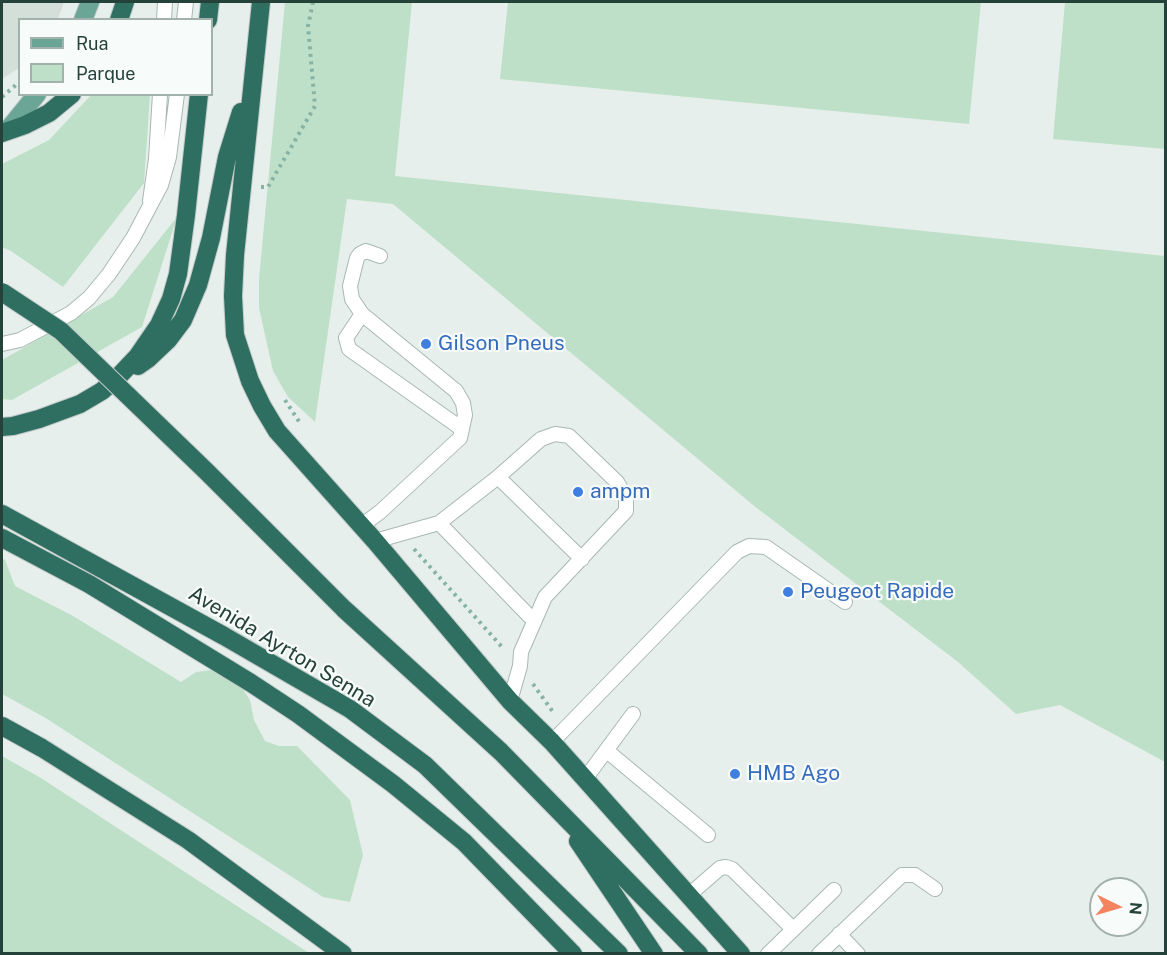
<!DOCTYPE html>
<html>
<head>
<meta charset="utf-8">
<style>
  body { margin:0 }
  #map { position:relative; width:1167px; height:955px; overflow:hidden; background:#e6efeb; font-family:"Public Sans",sans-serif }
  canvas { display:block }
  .frame { position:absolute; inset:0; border:3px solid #24423a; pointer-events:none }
  .legend { position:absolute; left:18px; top:18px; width:195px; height:78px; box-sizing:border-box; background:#f7fbf9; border:2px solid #a3b1ad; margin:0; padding:8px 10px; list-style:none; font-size:18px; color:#24423a }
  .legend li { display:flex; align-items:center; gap:12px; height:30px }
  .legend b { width:30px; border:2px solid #a3b1ad }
  .north { position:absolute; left:1089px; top:877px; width:60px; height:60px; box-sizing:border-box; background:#f7fbf9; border:2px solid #a3b1ad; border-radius:50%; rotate:95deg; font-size:16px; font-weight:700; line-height:24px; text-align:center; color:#24423a }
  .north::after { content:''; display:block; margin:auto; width:21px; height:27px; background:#f4845f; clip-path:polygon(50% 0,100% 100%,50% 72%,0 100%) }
</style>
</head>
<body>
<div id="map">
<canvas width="1167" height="955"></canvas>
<div class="frame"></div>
<ul class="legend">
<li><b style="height:8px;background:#6aa596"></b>Rua</li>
<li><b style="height:16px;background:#bfe0c8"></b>Parque</li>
</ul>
<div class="north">N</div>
</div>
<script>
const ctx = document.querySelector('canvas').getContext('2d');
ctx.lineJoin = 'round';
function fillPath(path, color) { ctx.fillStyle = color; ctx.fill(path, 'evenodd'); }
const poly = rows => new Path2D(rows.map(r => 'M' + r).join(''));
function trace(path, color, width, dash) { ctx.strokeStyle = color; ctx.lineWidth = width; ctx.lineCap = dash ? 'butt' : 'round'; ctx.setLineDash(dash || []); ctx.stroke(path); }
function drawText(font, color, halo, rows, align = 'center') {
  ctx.font = font + ' "Public Sans",sans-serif'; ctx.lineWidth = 4.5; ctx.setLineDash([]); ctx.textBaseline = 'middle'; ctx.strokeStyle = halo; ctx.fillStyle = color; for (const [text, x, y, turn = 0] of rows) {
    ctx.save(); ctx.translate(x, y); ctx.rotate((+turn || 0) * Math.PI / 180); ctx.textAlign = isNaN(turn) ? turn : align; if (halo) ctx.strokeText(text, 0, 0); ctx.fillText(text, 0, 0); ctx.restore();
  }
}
fillPath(poly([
  [2,2,64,2,58,19,20,20,19,68,2,79]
]), '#d4dfda');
fillPath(poly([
  [285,2,412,2,395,176,1165,256,1165,762,1060,705,1016,714,958,662,753,505,393,204,347,199,315,422,288,397,273,371,259,308,259,279],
  [508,2,981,2,969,124,500,79],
  [1065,2,1165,2,1165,149,1053,139],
  [92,94,150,95,144,183,63,287,11,251,2,247,2,164,49,140],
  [177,217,142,327,12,400,2,399,2,360,113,297],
  [2,558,5,560,15,586,73,616,181,682,196,672,211,670,242,688,250,700,254,720,265,741,279,746,297,746,350,800,363,855,350,902,323,897,44,717,2,694],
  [2,756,41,778,309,953,2,953]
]), '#bfe0c8');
const lane = poly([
  [164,20,165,2],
  [184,20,186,2],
  [150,201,156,159,160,94],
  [362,314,346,338,349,349,462,429],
  [2,344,20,340,71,313,89,298,109,274,133,238,161,185,169,157,177,94],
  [498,477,582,559],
  [439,523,534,621],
  [361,526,380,512,460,438,465,415,463,403,456,391,362,314,352,299,350,286,357,258,360,254,366,251,380,256],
  [375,541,439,523,498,477,541,439,555,434,569,436,617,482,626,498,626,511,545,597,521,652,520,666,510,701],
  [552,742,737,552,749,546,766,547,845,602],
  [607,751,708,835],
  [585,779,633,714],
  [689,895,720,868,726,867,732,869,793,929],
  [839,934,858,954],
  [768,954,834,890],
  [819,954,902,875,915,875,935,889]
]);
const primary = poly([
  [83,20,90,2],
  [7,131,37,94]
]);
const highway = poly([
  [261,2,235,255,233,296,235,335,250,381,262,406,277,431,375,541,510,701,552,742,741,954],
  [119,20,125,2],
  [208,20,210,2],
  [2,133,25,125,49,113,72,94],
  [138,366,148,359,168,340,183,320,198,285,211,238,227,157,241,112],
  [2,427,13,426,39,419,80,404,102,391,118,377,137,357,159,325,171,299,178,274,186,215,199,94],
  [2,514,224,636,350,709,425,765,619,954],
  [2,538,89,584,251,683,298,714,393,784,464,842,573,954],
  [344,609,501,752,699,954],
  [2,726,42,748,188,840,343,954],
  [578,841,654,954]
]);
trace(lane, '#a8b8b2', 16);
trace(primary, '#c2cac8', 20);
trace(highway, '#c2cac8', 20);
trace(poly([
  [2,97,17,84],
  [261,187,268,187,315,106,308,26,313,2],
  [285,400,300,423],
  [414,549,503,648],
  [533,684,553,712]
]), '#86b3a5', 4, [3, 4.5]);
trace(lane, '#fff', 14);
trace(primary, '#6aa596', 18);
trace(highway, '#2f6f62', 18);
const highwayBridge = poly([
  [2,292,61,331,207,472,344,609]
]);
trace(highwayBridge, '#c2cac8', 20, []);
trace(highwayBridge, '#2f6f62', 18);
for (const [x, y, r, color] of [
  [426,344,6,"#3f7fe0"],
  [578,492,6,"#3f7fe0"],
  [788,592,6,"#3f7fe0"],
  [735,774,6,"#3f7fe0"]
]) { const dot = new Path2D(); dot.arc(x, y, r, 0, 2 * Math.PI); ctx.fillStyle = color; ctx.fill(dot); trace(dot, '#f7fbf9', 2); }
drawText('21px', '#366cbe', '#f7fbf9', [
  ["Gilson Pneus",438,344],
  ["ampm",590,492],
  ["Peugeot Rapide",800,592],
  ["HMB Ago",747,774]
], 'left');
drawText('21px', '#24423a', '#f7fbf9', [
  ["Avenida Ayrton Senna",282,647,31]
]);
</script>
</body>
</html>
